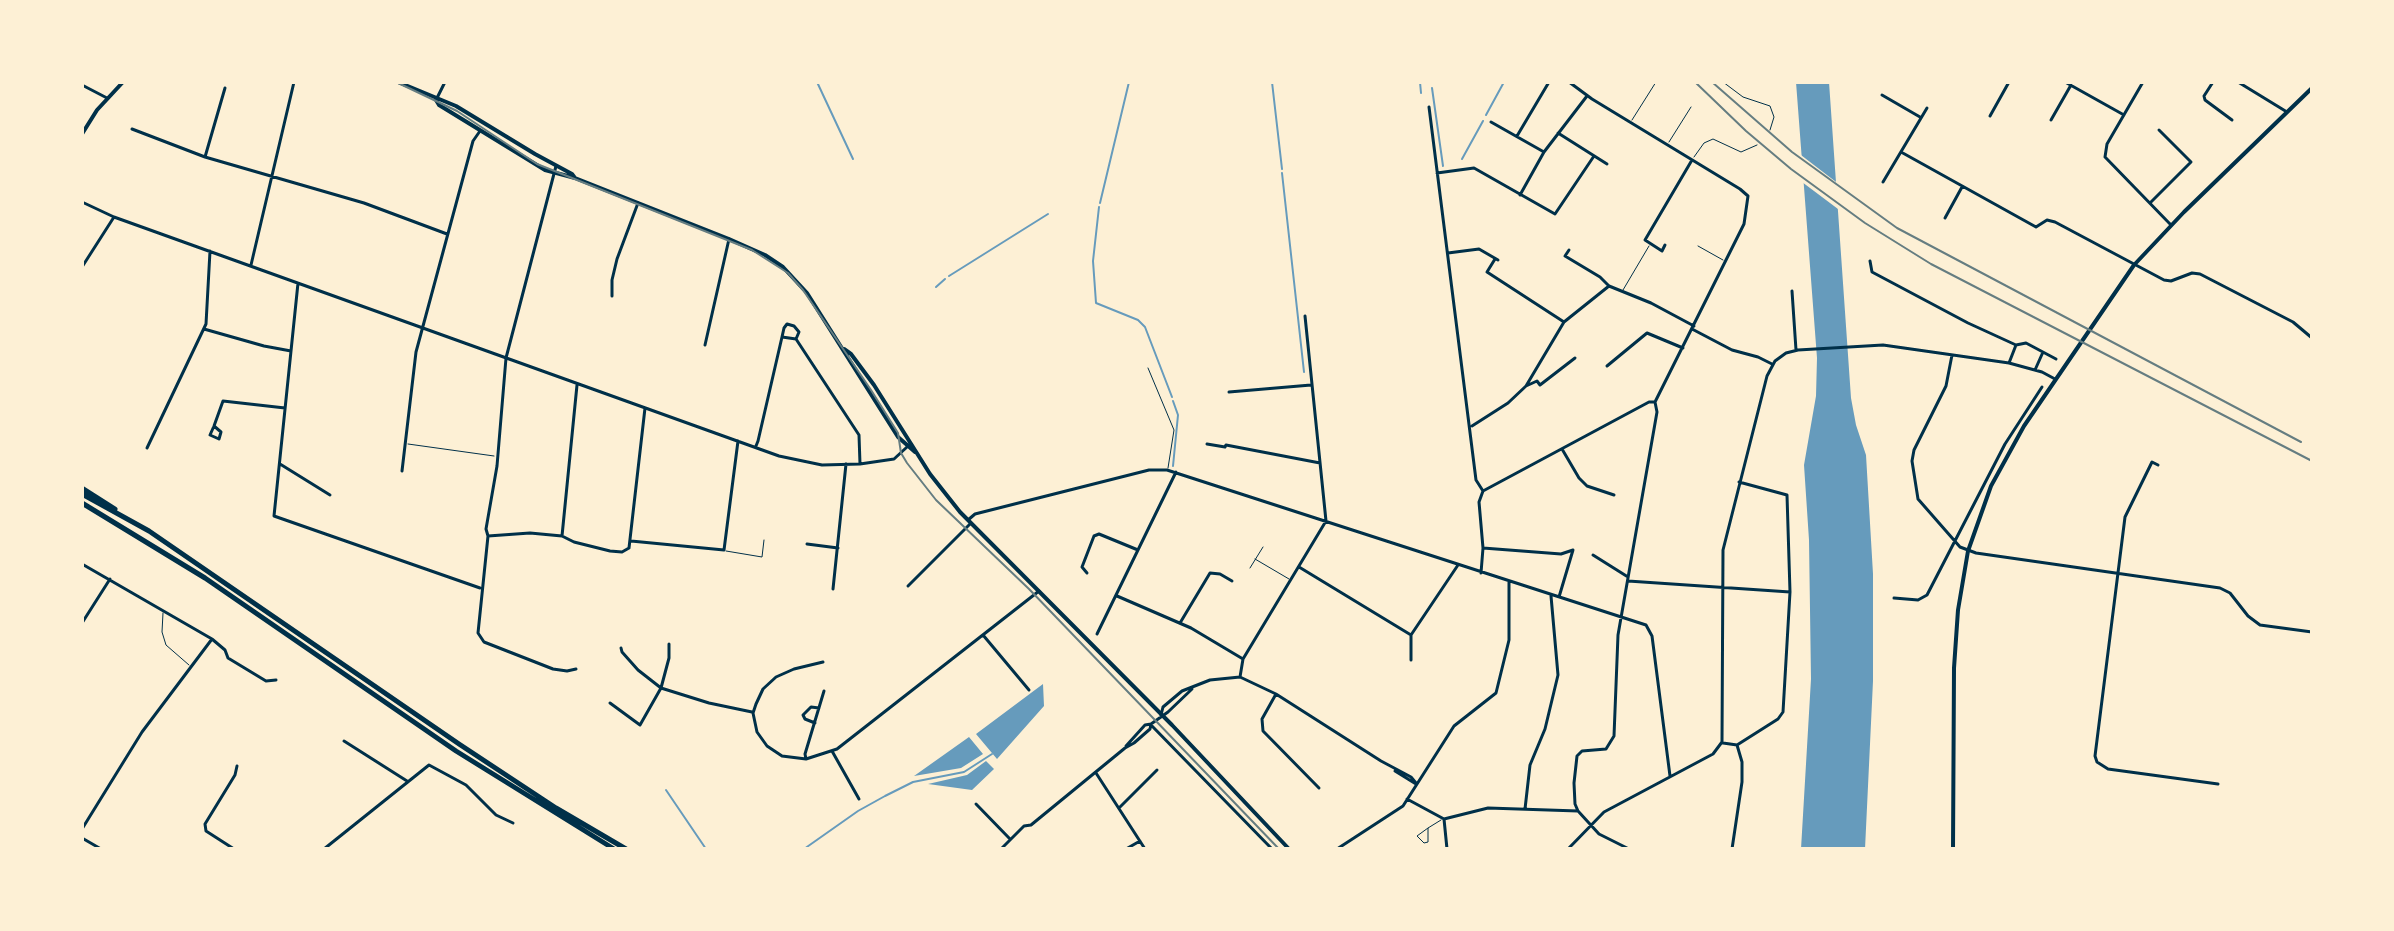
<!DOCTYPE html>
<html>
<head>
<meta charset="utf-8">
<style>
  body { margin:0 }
  #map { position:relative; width:2394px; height:931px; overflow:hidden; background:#fdf0d5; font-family:"Golos Text",sans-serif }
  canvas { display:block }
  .frame { position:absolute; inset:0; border:84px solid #fdf0d5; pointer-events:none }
</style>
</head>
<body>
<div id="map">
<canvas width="2394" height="931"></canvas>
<div class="frame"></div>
</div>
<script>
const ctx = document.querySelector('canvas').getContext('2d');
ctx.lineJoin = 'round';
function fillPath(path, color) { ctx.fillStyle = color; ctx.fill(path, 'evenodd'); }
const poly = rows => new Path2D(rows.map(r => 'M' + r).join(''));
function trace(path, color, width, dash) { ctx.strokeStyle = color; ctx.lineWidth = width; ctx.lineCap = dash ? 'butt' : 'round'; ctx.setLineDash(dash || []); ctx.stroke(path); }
fillPath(poly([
  [1796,82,1829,82,1851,398,1856,425,1866,455,1873,574,1873,681,1865,849,1801,849,1811,679,1809,540,1804,465,1816,396,1817,358],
  [1043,684,1044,706,997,759,976,734],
  [969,737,983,754,961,768,914,776],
  [986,761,994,769,972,790,928,784,967,775]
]), '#669bbc');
fillPath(poly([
  [1797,152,1840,185,1842,212,1798,179,1798,166,1800,167]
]), '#fdf0d5');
trace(poly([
  [817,82,853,159],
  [1272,82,1282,169],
  [1420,82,1421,93],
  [1432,88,1443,166],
  [1486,115,1504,82],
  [1462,159,1483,121],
  [1282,173,1304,372],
  [1100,203,1129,82],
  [1099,207,1093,261,1096,303,1138,320,1145,327,1172,397],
  [949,276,1048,214],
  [936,287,945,279],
  [1173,466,1178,415,1173,401],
  [666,790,706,849],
  [804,849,858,811,885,796,913,782,964,772,992,754]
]), '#669bbc', 2);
trace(poly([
  [1723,82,1743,97,1770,106,1774,117,1770,130],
  [1632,120,1656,82],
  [1669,142,1691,107],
  [1694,157,1704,143,1713,139,1741,152,1757,145],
  [1698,246,1723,260],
  [1623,290,1649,246],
  [1148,368,1174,430,1168,468],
  [408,444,494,456],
  [726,551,762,557,764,540],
  [1255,559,1289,579],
  [1250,568,1263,547],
  [163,613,162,632,166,645,189,665],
  [1428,828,1417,836,1424,843,1428,842,1428,828,1441,820]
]), '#003049', 1);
trace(poly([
  [1569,82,1592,99,1740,189,1748,196,1744,224,1655,402,1657,412,1618,635,1614,736,1606,749,1582,751,1577,756,1574,783,1575,804,1578,811],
  [2065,82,2124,115],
  [2143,82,2107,144,2105,157,2171,225],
  [2213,82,2204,96,2205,100,2232,120],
  [2238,82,2287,112],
  [82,85,107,98],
  [1882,95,1920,117],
  [436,100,445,82],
  [1429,107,1476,480,1483,491,1479,502,1483,548,1481,573],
  [1990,116,2009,82],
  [2051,120,2071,85],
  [1491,122,1544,152],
  [132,129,205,157,364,203,447,234],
  [1558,133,1607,164],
  [1517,136,1549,82],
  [1901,152,2036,227,2047,220,2055,222,2164,280,2171,281,2192,273,2200,274,2293,322,2312,338],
  [205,157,225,88],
  [556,166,506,358,497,466,486,529,488,536,478,633,484,642,553,669,567,671,576,669],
  [1437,173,1474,168,1555,214,1594,156],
  [1883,182,1927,108],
  [1520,195,1544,152,1587,96],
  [82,202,114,217,779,456,822,465,860,464,894,459,907,447],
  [2150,203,2191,162,2159,130],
  [1945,218,1962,187],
  [1665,245,1662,251,1645,240,1692,160],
  [1569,250,1565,256,1600,277,1609,286,1651,303,1694,326],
  [1448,253,1479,249,1498,260],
  [1495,259,1487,272,1564,322],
  [1870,261,1872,272,1968,323,2016,345,2026,343,2056,359],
  [251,265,294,82],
  [82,267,114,217],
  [298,283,274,516,480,588],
  [1792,291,1796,350],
  [612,296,612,280,617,259,638,203],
  [204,329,264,346,291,351],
  [1692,329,1732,350,1758,357,1772,364],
  [796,339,859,435,860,464],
  [705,345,729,239],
  [1952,355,1946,386,1914,450,1912,461,1918,499,1960,547,1976,553,2220,588,2230,593,2248,616,2260,625,2312,632],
  [2009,363,2016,345],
  [1607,366,1647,333,1683,348],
  [2035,370,2043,352],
  [577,385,562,536,574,542,610,551,622,552,629,548,645,408],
  [1526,386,1537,381,1540,385,1575,358],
  [1229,392,1311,385],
  [214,426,221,432,219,439,210,435,214,426,223,401,285,408],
  [1472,426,1508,403,1526,386,1564,322,1609,286],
  [1207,444,1225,447,1226,445,1320,463],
  [756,446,758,441,782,337,784,328,787,324,794,326,799,332,796,339,782,337],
  [147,448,206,324,210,251],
  [1562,449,1579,478,1587,486,1614,495],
  [280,464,330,495],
  [2158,465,2152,462,2125,517,2095,756,2097,762,2108,769,2218,784],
  [402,471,416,352,473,141,480,131],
  [1483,491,1649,402,1655,402],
  [968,520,975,514,1149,470,1167,470,1646,625,1652,636,1670,776],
  [488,536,530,533,562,536],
  [631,541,724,550,738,441],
  [807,544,838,548],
  [1483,548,1561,554,1573,550],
  [1593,555,1628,577],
  [82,564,212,639,225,650,228,658,266,681,276,680],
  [1299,567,1411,635],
  [1087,573,1082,567,1094,536,1099,534,1138,550],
  [1628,581,1790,592],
  [908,586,971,523],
  [833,589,846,464],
  [1117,596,1191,628,1243,659,1240,677],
  [1559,597,1573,550],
  [1894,598,1918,600,1927,595,2005,444,2042,387],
  [82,623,110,579],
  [1180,623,1210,573,1220,574,1232,581],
  [1097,634,1176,472],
  [983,635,1029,690],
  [621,648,622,652,638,670,661,688,709,703,752,712],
  [1243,659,1326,521,1305,316],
  [1411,660,1411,635,1458,565],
  [823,662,794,669,776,677,763,689,756,704,753,713,757,732,767,746,782,756,806,759,837,749,1039,591],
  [1276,694,1262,719,1263,731,1319,788],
  [610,703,640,725,661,688,669,658,669,644],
  [1161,715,1163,707,1182,691,1210,680,1240,677,1276,694,1381,761,1411,777,1416,783],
  [815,723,805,719,803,715,811,707,819,708],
  [1152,726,1272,849],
  [344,741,407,781],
  [1723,743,1737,745,1742,762,1742,782,1732,849],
  [1737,745,1778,719,1783,712,1790,592,1787,495,1739,482],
  [1126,746,1145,725,1151,724,1168,712,1192,689],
  [832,751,859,799],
  [806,759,805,754,824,691],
  [1395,771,1416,784],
  [1096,773,1145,849],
  [1407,799,1444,819],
  [976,804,1010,839],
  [1119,808,1157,770],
  [1525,809,1530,765,1545,729,1558,675,1551,596],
  [1444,819,1488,808,1578,811,1599,834,1629,849],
  [1444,819,1447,849],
  [82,829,142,732,212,639],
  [82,838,101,849],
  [234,849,206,831,205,824,235,775,237,766],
  [324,849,429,765,466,785,496,815,513,823],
  [1001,849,1024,826,1031,825,1125,748,1134,743,1150,729,1151,724],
  [1126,849,1140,841],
  [1337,849,1403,806,1454,726,1496,693,1509,640,1509,582],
  [1568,849,1604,812,1713,754,1722,742,1723,550,1767,376,1775,361,1786,353,1798,350,1883,345,2009,363,2042,372,2055,379]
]), '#003049', 3);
trace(poly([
  [398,82,456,106,535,154,572,174,575,178],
  [436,100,439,105,545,170,575,178,729,239,765,255,783,267,807,293,898,437,915,452],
  [82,134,97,110,123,82],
  [844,349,851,354,874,385,930,474,960,512,1172,725,1289,849],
  [1953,849,1954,668,1958,610,1968,551,1991,486,2024,426,2134,265,2184,212,2312,88]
]), '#003049', 4);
trace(poly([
  [82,488,115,509],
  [82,494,149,531,459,744,556,808,626,849],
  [82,503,205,578,456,751,614,849]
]), '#003049', 5);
trace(poly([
  [396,82,457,111,537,164,752,250,788,273,803,290,871,390,898,433,901,453,907,463,936,500,1029,589,1279,849]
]), '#657d81', 2);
trace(poly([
  [1695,82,1746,131,1791,169,1865,223,1931,264,2312,461],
  [1712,82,1792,152,1897,228,2301,442]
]), '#657d81', 2);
</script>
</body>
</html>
